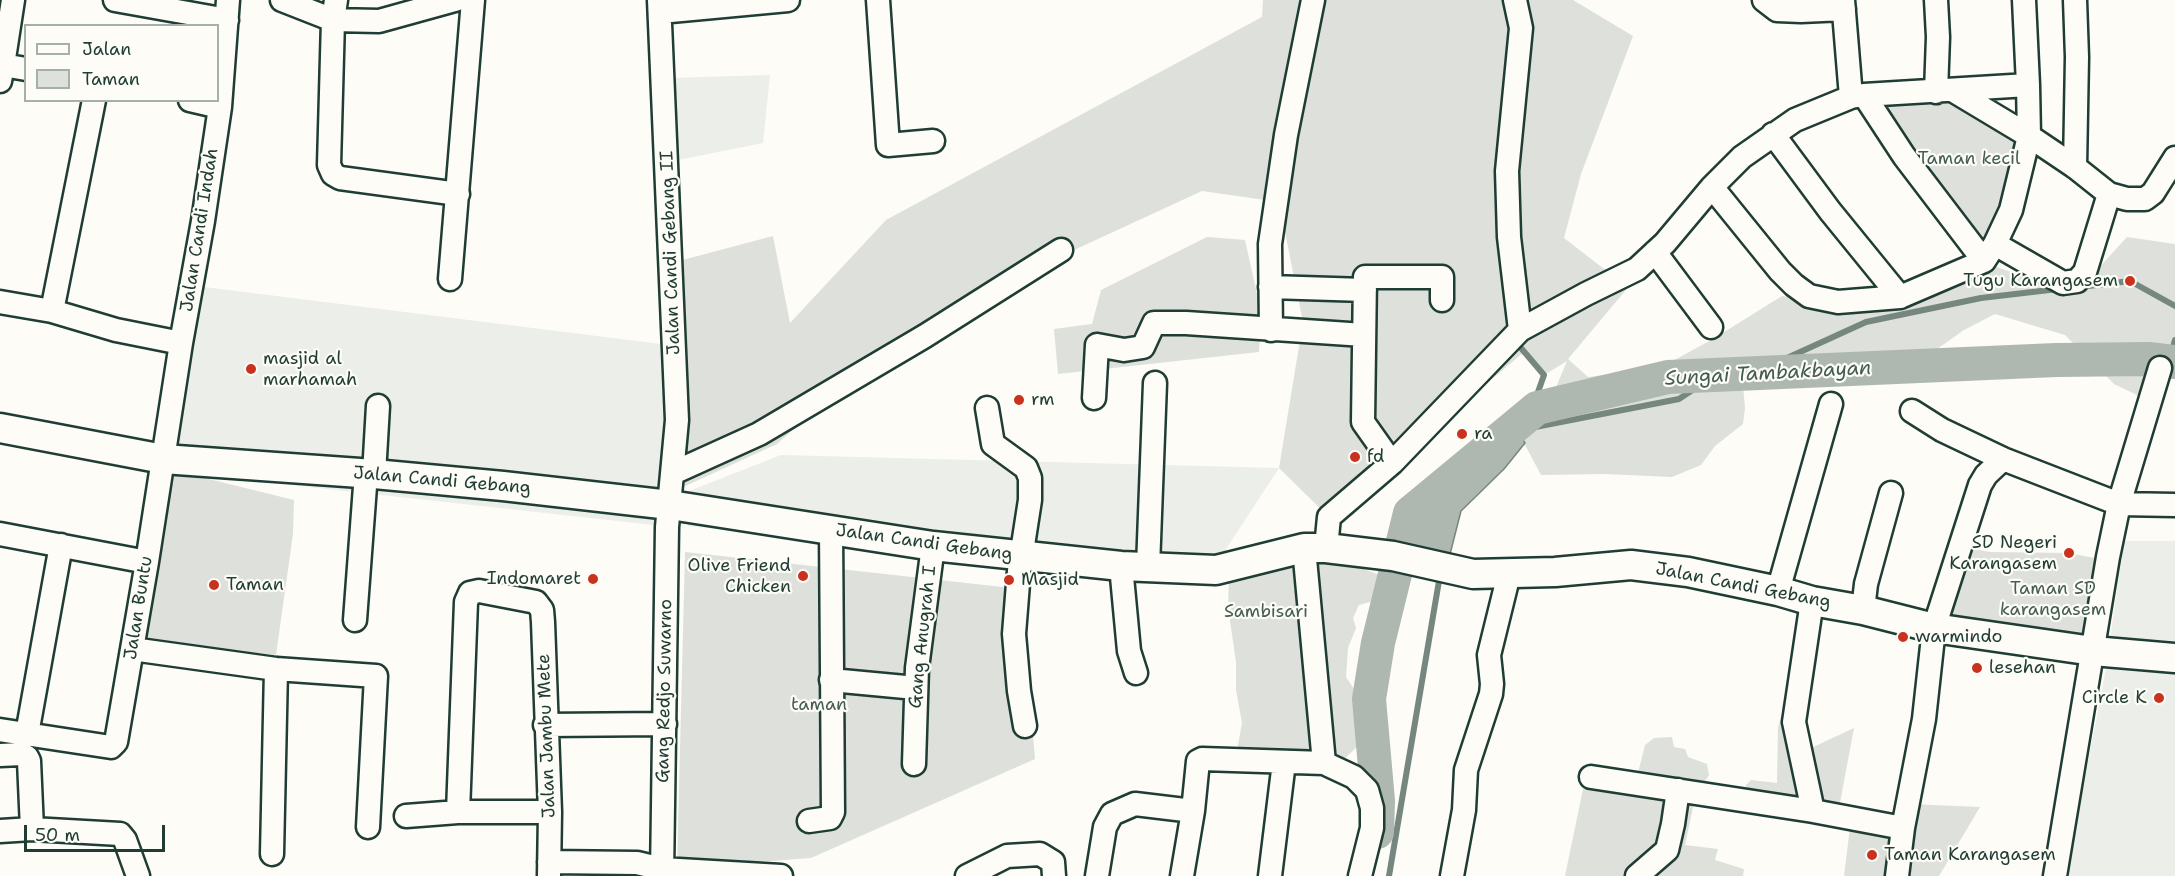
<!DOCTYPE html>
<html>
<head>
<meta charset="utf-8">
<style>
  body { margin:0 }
  #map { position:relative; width:2175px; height:876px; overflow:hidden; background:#fdfcf7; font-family:"Shantell Sans",sans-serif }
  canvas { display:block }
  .legend { position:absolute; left:24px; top:24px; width:195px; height:78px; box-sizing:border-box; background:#fdfcf7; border:2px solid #a4b0a9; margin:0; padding:8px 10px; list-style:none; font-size:18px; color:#1f3d34 }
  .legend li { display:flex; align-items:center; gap:12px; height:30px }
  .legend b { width:30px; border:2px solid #a4b0a9 }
  .scale { position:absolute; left:24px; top:825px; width:141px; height:27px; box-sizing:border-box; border:3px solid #1f3d34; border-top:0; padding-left:8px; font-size:18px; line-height:21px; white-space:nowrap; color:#1f3d34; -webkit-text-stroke:4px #fdfcf7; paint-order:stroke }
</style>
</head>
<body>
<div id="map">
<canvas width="2175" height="876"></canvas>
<ul class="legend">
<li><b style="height:8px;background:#fdfcf7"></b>Jalan</li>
<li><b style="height:16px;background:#dde0db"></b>Taman</li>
</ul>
<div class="scale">50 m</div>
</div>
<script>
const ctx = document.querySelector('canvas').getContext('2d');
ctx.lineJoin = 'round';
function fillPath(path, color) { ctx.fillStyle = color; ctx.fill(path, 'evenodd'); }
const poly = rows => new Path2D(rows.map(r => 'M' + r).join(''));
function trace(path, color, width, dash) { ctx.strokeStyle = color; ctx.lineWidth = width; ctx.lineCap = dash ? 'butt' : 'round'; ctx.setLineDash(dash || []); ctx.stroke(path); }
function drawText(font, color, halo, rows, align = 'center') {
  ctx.font = font + ' "Shantell Sans",sans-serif'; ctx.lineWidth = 4.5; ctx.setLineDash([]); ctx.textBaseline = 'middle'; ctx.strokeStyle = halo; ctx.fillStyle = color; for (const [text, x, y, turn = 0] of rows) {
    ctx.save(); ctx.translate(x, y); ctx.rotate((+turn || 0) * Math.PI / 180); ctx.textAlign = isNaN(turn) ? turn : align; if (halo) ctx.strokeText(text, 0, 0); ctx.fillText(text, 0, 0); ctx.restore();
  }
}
fillPath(poly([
  [770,75,763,143,673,161,669,78],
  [196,286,685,347,663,526,173,472],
  [781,455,1279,468,1211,572,1201,578,688,526,684,493],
  [2124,541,2175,541,2175,876,2066,876,2105,674]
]), '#eceee9');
fillPath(poly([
  [1263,0,1573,0,1633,36,1581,174,1564,238,1604,269,1641,272,1568,359,1588,377,1634,371,1669,363,1713,339,1782,296,1837,304,1985,263,2075,294,2127,237,2175,244,2175,357,2139,396,2114,384,2065,335,1995,314,1964,330,1896,378,1831,386,1758,365,1688,368,1578,396,1668,377,1742,374,1745,408,1743,424,1715,446,1701,465,1672,477,1604,474,1541,475,1515,426,1536,408,1549,404,1567,361,1544,375,1524,352,1329,517,1279,468,1303,322,1279,202,1202,191,1022,274,837,391,777,444,670,493,675,262,773,236,790,323,886,220,1262,17],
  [1935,94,2026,136,1984,258,1867,97],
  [1207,237,1245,240,1261,312,1259,352,1058,374,1054,329,1092,324,1101,290],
  [164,468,294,500,293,534,276,655,190,646,133,636],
  [1959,546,1990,552,2069,553,2105,560,2090,654,1939,624],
  [685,552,1021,589,1035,759,811,858,677,868],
  [1300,559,1310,758,1239,759,1238,745,1242,723,1236,690,1236,662,1228,607,1229,578],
  [1337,559,1385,577,1374,601,1359,605,1353,618,1356,628,1348,648,1346,677,1360,698,1361,743,1339,764,1337,777,1308,561],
  [1783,712,1784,712,1794,756,1854,728,1839,808,1747,792,1746,785,1751,780,1777,783,1778,727],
  [1672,737,1674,747,1685,749,1688,757,1707,764,1709,775,1695,798,1685,845,1718,849,1715,860,1744,869,1743,876,1565,876,1583,789,1608,789,1637,777,1645,745,1654,738],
  [1909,804,1980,807,1939,876,1900,876],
  [1850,827,1901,833,1895,876,1844,876]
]), '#dde0db');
const water = poly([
  [1515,426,1525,443,1504,469,1461,511,1447,566,1410,554,1414,517,1515,426]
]);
fillPath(water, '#aeb8b1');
trace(water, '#75877f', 1.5);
trace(poly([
  [2080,287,2130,281,2175,306],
  [1515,341,1544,375,1525,429],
  [2167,369,2175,340],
  [1516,439,1525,429,1679,399,1700,385,1776,363,1866,322,1981,298,2058,289],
  [1389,876,1440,575]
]), '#75877f', 6);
trace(poly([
  [1377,832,1378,801,1369,699,1378,643,1410,513,1537,408,1668,377,2056,360,2149,359,2175,362]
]), '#aeb8b1', 34);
const minor = poly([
  [115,0,227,20],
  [282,0,333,20,379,21,455,0],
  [336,0,333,20,329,165,333,174,340,178,458,194],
  [659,0,677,420,667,527,662,876],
  [878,0,888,145,933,141],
  [1764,0,1777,10,1801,11,1844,9],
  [1843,0,1851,97,1864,95,1904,156,1984,261],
  [1936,0,1938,37,1936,92],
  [2075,0,2077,57,2075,167],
  [660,12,788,0],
  [0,64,3,65,13,0],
  [0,81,3,65,26,69],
  [1954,91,2029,136,2075,167,2109,194,2127,199,2145,199,2153,193,2175,158],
  [1864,95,2028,85,2024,0],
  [94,100,52,311,116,330,181,343],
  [190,100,220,107],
  [1773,134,1830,211,1900,297,1984,261,1995,244,2011,210,2029,136,2028,85],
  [1712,187,1780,271,1794,285,1809,296,1838,302,1900,297],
  [1995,244,2063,283,2077,281,2085,272,2109,194],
  [1655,252,1711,327],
  [450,279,473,0],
  [1270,287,1365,290],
  [0,302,52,311],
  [1271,330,1270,244,1286,135,1313,0],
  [1520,330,1586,294,1637,269,1665,243,1712,187,1742,157,1795,120,1851,97],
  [1094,398,1097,345,1124,350,1143,347,1154,323,1186,323,1364,335],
  [987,408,993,444,1026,468,1030,478,1030,500,1019,571,1014,634,1019,691,1025,726],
  [1912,411,1942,430,2003,459,2119,504,2175,505],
  [1392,463,1363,422,1365,277,1442,277,1442,300],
  [673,473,759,434,925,336,1061,250],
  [374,474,378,406],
  [0,534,147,562],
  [1304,548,1324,763],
  [1326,548,1329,517,1392,463,1520,330,1509,237,1507,171,1521,28,1515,0],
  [1121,566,1129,651,1136,673],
  [1148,567,1155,383],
  [1778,591,1831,404],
  [1812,601,1794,722,1813,811],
  [1863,610,1866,584,1891,493],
  [355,620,366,473],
  [132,649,276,669,376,676,368,827],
  [831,680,916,688],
  [545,725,665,724],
  [0,730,111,747,116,742,147,562,181,343,203,221,220,107,228,0],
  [27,734,61,545],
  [0,755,22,754,27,757,29,761,32,829],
  [914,764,917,668,933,546],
  [1591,777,1813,811,1903,828],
  [458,812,466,602,470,593,479,591,536,602,542,610,543,622,550,812,549,876],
  [406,816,458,812,550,812],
  [809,821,830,818,833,812,831,529],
  [0,831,32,829,120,834,125,840,138,876],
  [272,854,276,669],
  [549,862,637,863,662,869,781,876],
  [967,876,1007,856,1040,854,1053,862,1054,876],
  [1097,876,1105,827,1112,814,1135,804,1193,811],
  [1182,876,1193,811,1198,761,1202,759,1324,763,1354,777,1367,790,1372,808,1372,828,1360,876],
  [1270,876,1284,762],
  [1452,876,1464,810,1466,770,1491,694,1492,684,1489,655,1509,574],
  [1637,876,1667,850,1673,824,1678,790],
  [1897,876,1903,828,1924,719,1934,628,1980,485,1986,475,2003,459],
  [2055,876,2108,557,2119,504,2160,368]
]);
const major = poly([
  [0,428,163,459,374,474,503,486,670,505,933,546,1121,566,1216,570,1304,548,1326,548,1393,556,1473,574,1555,572,1631,565,1688,572,1778,591,1812,601,1863,610,1934,628,2093,651,2175,658]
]);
trace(minor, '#1f3d34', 27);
trace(major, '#1f3d34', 33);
trace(minor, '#fdfcf7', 22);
trace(major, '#fdfcf7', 28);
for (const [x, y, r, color] of [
  [2130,281,6,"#c8321e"],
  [251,369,6,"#c8321e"],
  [1019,400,6,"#c8321e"],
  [1462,434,6,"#c8321e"],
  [1355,457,6,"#c8321e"],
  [2069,553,6,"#c8321e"],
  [803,576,6,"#c8321e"],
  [593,579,6,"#c8321e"],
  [1009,580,6,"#c8321e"],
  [214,585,6,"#c8321e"],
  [1903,637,6,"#c8321e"],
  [1977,668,6,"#c8321e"],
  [2159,698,6,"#c8321e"],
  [1872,855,6,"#c8321e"]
]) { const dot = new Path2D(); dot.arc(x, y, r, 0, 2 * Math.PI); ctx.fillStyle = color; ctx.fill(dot); trace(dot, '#fdfcf7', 2); }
drawText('18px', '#455e55', '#fdfcf7', [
  ["Taman kecil",1969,159],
  ["Taman SD",2053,589],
  ["karangasem",2053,610],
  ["Sambisari",1266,612],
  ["taman",819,705]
]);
drawText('18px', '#1f3d34', '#fdfcf7', [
  ["Jalan Candi Indah",200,230,-81],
  ["Jalan Candi Gebang II",671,253,-92],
  ["Jalan Candi Gebang",442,481,5],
  ["Jalan Candi Gebang",924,543,8],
  ["Jalan Candi Gebang",1743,586,11],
  ["Jalan Buntu",139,608,-81],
  ["Gang Anugrah I",923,637,-84],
  ["Gang Redjo Suwarno",665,691,-89],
  ["Jalan Jambu Mete",547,736,-92]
]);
drawText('18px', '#1f3d34', '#fdfcf7', [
  ["Tugu Karangasem",2118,281,"right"],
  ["masjid al",263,359],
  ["marhamah",263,380],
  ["rm",1031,400],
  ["ra",1474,434],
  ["fd",1367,457],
  ["SD Negeri",2057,543,"right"],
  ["Karangasem",2057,564,"right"],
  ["Olive Friend",791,566,"right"],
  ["Chicken",791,587,"right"],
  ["Indomaret",581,579,"right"],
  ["Masjid",1021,580],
  ["Taman",226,585],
  ["warmindo",1915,637],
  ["lesehan",1989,668],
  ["Circle K",2147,698,"right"],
  ["Taman Karangasem",1884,855]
], 'left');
drawText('italic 20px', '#435c53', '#fdfcf7', [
  ["Sungai Tambakbayan",1768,374,-3]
]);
</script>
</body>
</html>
